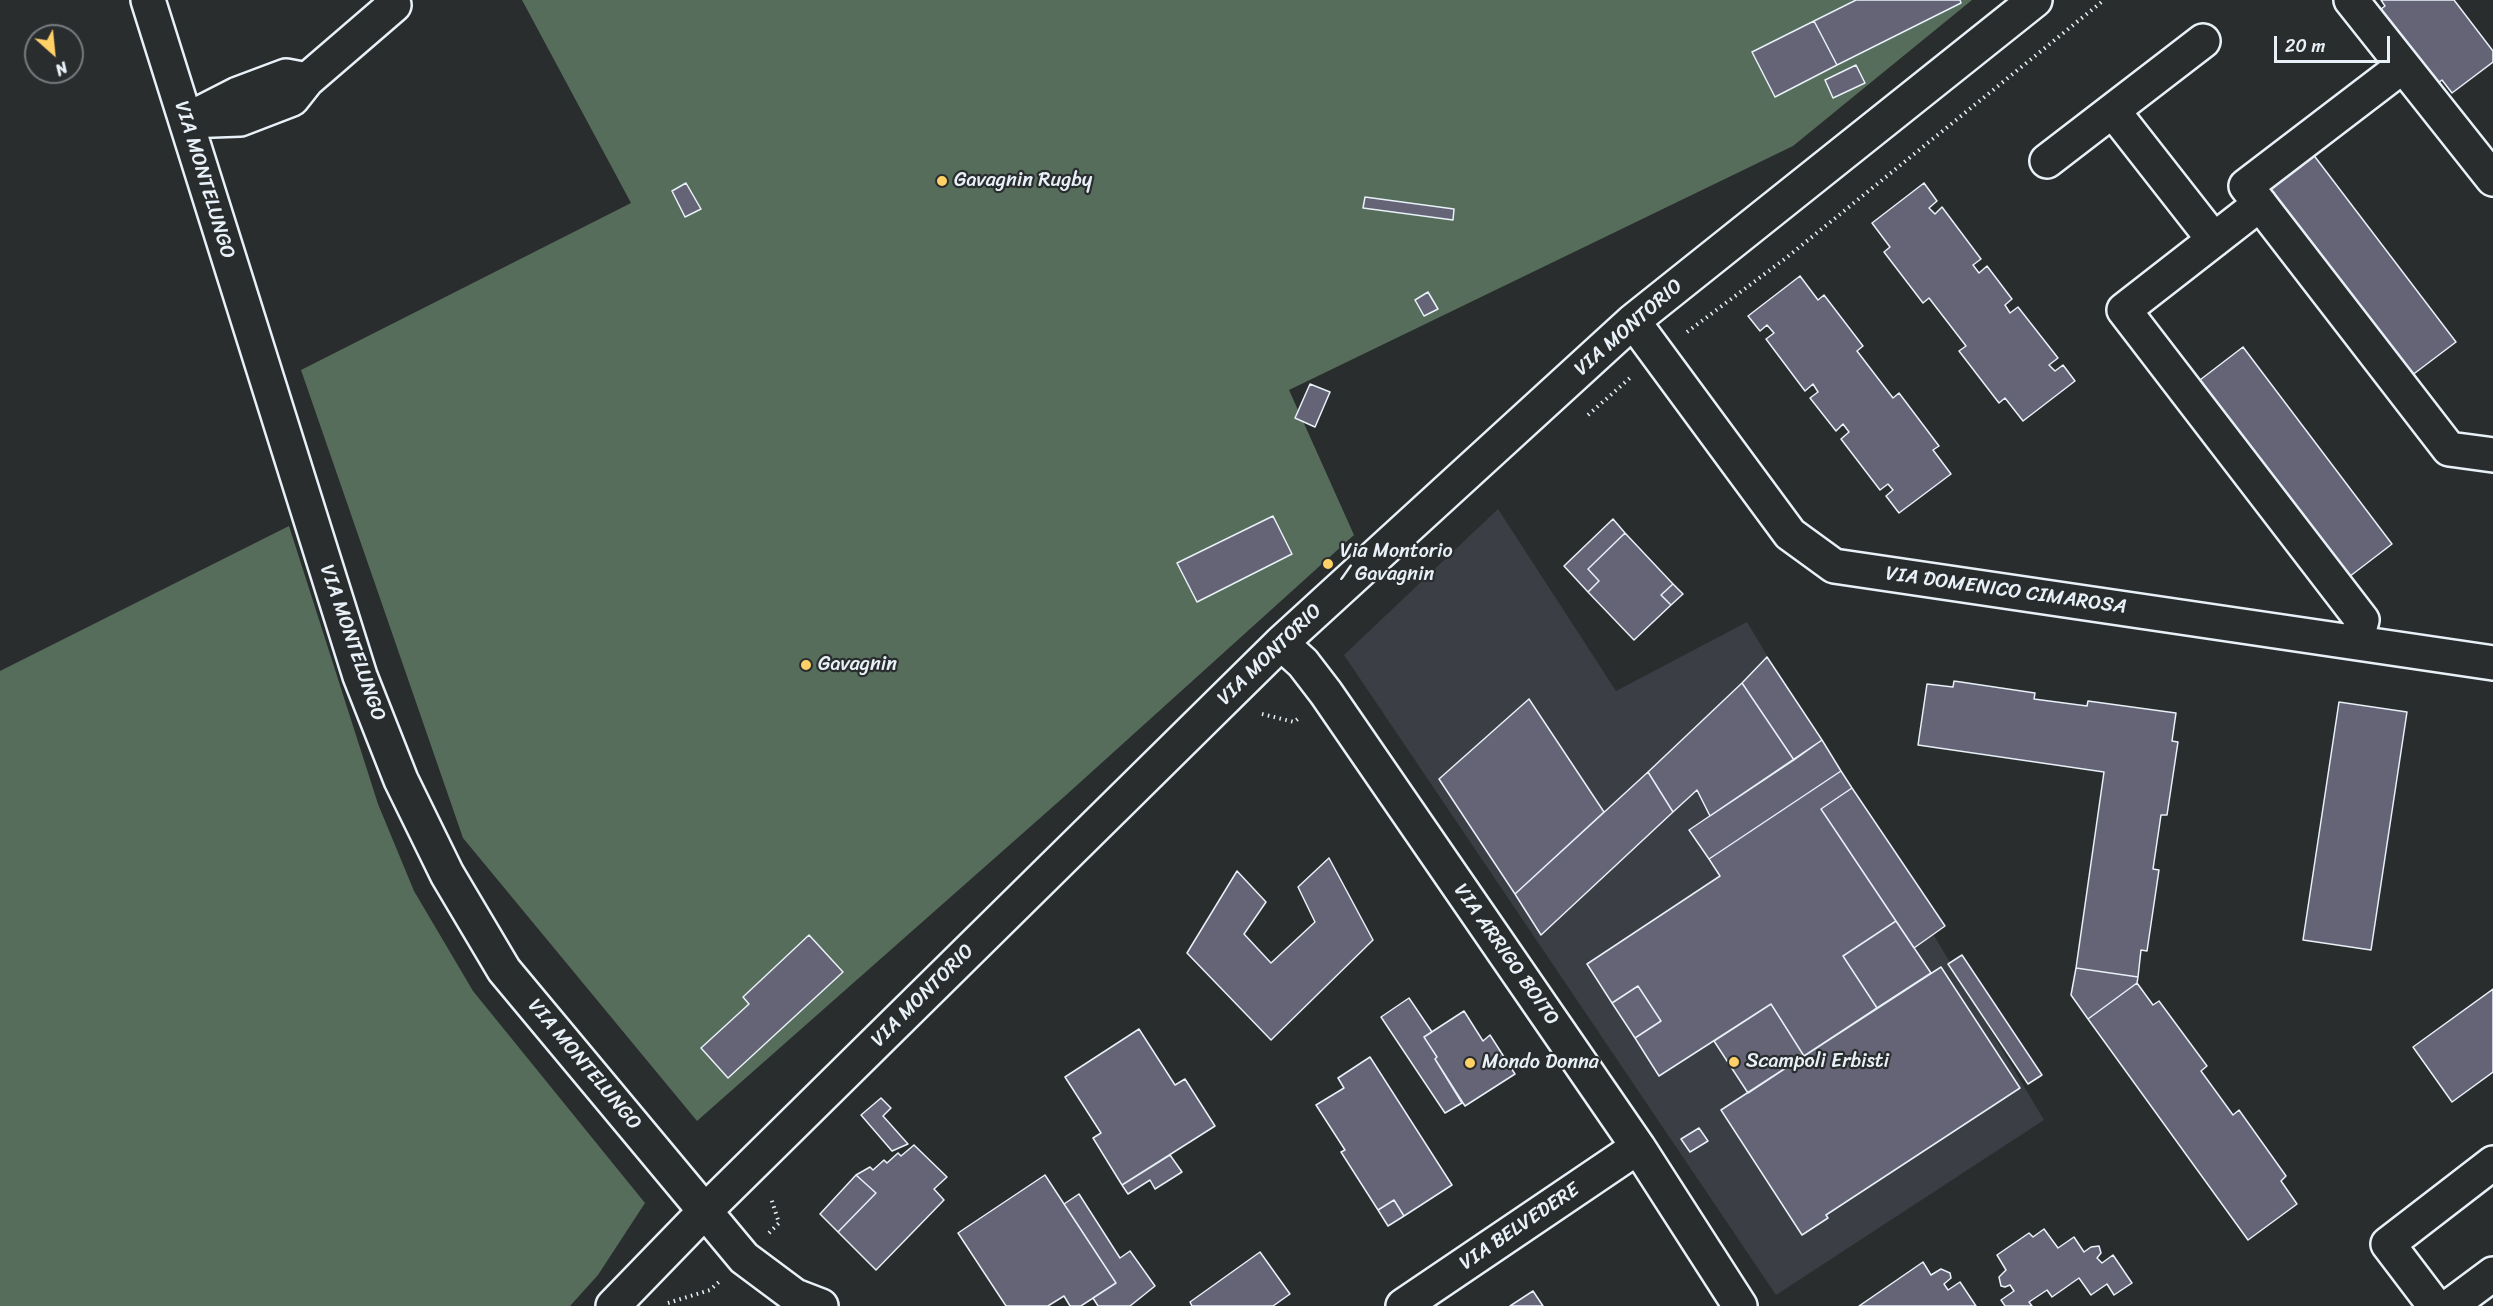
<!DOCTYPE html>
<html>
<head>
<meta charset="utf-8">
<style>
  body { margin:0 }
  #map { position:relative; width:2493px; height:1306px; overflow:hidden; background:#2a2d2e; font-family:Sriracha,sans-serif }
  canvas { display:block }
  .north { position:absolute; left:24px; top:24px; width:60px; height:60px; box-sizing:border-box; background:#2a2d2e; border:2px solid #767b7f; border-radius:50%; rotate:153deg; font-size:16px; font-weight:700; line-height:24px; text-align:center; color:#e8f1f8 }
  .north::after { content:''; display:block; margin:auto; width:21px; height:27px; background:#ffd166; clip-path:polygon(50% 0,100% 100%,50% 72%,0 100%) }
  .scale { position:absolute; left:2274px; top:36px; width:116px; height:27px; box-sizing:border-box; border:3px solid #e8f1f8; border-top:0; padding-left:8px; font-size:18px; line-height:21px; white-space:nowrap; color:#e8f1f8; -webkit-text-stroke:4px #2a2d2e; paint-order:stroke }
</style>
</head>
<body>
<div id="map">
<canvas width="2493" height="1306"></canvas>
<div class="north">N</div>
<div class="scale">20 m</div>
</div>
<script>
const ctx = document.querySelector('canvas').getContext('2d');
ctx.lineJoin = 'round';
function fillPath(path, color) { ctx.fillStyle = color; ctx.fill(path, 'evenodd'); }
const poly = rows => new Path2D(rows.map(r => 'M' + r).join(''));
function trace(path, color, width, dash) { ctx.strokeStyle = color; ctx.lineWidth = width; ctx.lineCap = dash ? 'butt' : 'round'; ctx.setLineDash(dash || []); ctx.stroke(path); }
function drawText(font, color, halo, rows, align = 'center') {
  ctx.font = font + ' Sriracha,sans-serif'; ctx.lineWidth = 4.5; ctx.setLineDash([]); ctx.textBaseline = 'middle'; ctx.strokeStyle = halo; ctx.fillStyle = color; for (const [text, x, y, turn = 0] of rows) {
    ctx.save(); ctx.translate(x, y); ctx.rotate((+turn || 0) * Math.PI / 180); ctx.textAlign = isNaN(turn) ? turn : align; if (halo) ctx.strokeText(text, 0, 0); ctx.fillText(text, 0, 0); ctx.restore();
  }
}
fillPath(poly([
  [1498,509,1616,691,1747,622,2044,1120,1776,1295,1344,655]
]), '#3b3e44');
fillPath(poly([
  [522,0,1972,0,1793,146,1289,390,1354,535,1065,796,697,1121,463,838,301,370,631,203],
  [289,526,378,804,414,891,473,991,645,1203,598,1275,570,1306,0,1306,0,671]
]), '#556d5a');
const building = poly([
  [1856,0,1960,0,1961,3,1837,65,1814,21,1856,0],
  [2381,0,2454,0,2493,51,2493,62,2452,93,2442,80,2438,83,2381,9,2385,6,2381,0],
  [1814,21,1837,65,1775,97,1752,52,1814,21],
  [1856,65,1865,83,1833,98,1825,80,1856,65],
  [2306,145,2456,342,2411,376,2261,179,2306,145],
  [686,183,701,209,685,217,672,191,686,183],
  [1924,183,1937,201,1929,208,1935,214,1942,207,1981,259,1973,265,1979,273,1987,266,2012,299,2005,305,2010,313,2018,307,2058,358,2049,365,2055,371,2063,365,2075,381,2023,421,2005,398,1999,403,1959,351,1966,346,1929,298,1923,303,1884,252,1890,247,1872,223,1924,183],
  [1365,197,1454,209,1453,220,1363,208,1365,197],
  [1800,276,1818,300,1824,295,1863,346,1857,351,1893,398,1899,393,1939,446,1933,450,1951,474,1899,513,1886,496,1893,490,1888,484,1880,490,1841,439,1849,432,1843,424,1836,431,1810,398,1818,392,1813,384,1805,391,1766,339,1774,333,1767,325,1760,331,1748,316,1800,276],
  [1428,292,1438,309,1424,316,1415,300,1428,292],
  [2243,347,2392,544,2345,580,2196,383,2243,347],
  [1310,384,1330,392,1315,427,1295,418,1310,384],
  [1273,516,1292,554,1197,602,1177,563,1273,516],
  [1613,519,1625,533,1588,569,1599,581,1588,592,1564,566,1613,519],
  [1625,533,1673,584,1661,595,1671,605,1634,640,1588,592,1599,581,1588,569,1625,533],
  [1673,584,1683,594,1671,605,1661,595,1673,584],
  [1767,657,1822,740,1794,760,1742,683,1767,657],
  [1954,681,2035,693,2034,699,2087,706,2088,701,2176,713,2172,741,2178,742,2167,815,2161,815,2153,869,2159,870,2147,951,2141,950,2138,977,2076,968,2104,772,1918,745,1927,684,1953,687,1954,681],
  [1742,683,1794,760,1710,816,1697,790,1673,812,1648,772,1742,683],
  [1529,699,1604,812,1515,894,1439,779,1529,699],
  [2339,702,2407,712,2371,950,2303,940,2339,702],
  [1822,740,1841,771,1709,859,1689,830,1822,740],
  [1841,771,1852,788,1821,809,1896,921,1843,956,1877,1008,1804,1056,1771,1004,1659,1076,1635,1038,1661,1021,1638,986,1612,1003,1587,964,1720,876,1709,859,1841,771],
  [1648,772,1673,812,1541,935,1515,894,1648,772],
  [1852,788,1945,926,1914,948,1821,809,1852,788],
  [1329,858,1373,940,1271,1040,1187,953,1237,871,1266,902,1244,934,1271,963,1315,922,1298,887,1329,858],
  [1896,921,1931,973,1877,1008,1843,956,1896,921],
  [809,935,843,972,728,1078,701,1048,749,1004,743,997,809,935],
  [1962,955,2042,1075,2028,1084,1948,964,1962,955],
  [1941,967,2020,1088,1826,1215,1828,1218,1802,1235,1721,1110,1941,967],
  [2076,968,2138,977,2137,983,2088,1019,2071,995,2076,968],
  [2137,983,2153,1005,2159,1001,2207,1066,2201,1071,2233,1115,2239,1110,2286,1176,2281,1181,2297,1204,2248,1240,2088,1019,2137,983],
  [1638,986,1661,1021,1635,1038,1612,1003,1638,986],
  [2493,989,2493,1072,2452,1102,2413,1047,2493,989],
  [1409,998,1432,1032,1424,1037,1437,1057,1435,1059,1462,1103,1445,1113,1381,1017,1409,998],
  [1771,1004,1804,1056,1748,1093,1714,1041,1771,1004],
  [1464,1011,1483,1041,1490,1035,1515,1074,1465,1106,1435,1059,1437,1057,1424,1037,1464,1011],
  [1139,1029,1175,1085,1185,1079,1215,1126,1122,1185,1093,1138,1101,1133,1065,1077,1139,1029],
  [1370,1057,1452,1185,1404,1216,1394,1200,1378,1210,1341,1152,1345,1150,1316,1105,1344,1088,1338,1078,1370,1057],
  [881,1098,891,1108,883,1116,908,1144,892,1151,861,1115,881,1098],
  [1699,1128,1708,1141,1690,1152,1681,1139,1699,1128],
  [914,1145,947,1177,934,1189,944,1200,876,1270,838,1232,876,1193,856,1175,870,1167,873,1170,884,1160,887,1163,898,1153,901,1156,914,1145],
  [1170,1155,1182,1172,1155,1189,1150,1180,1128,1194,1122,1185,1170,1155],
  [856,1175,876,1193,838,1232,820,1214,856,1175],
  [1045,1175,1116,1283,1081,1306,1070,1306,1064,1296,1048,1306,1006,1306,958,1233,1045,1175],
  [1079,1194,1120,1258,1130,1251,1155,1286,1130,1306,1098,1306,1093,1298,1116,1283,1064,1204,1079,1194],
  [1394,1200,1404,1216,1388,1226,1378,1210,1394,1200],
  [2044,1229,2058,1248,2074,1237,2084,1252,2091,1247,2099,1246,2101,1253,2097,1258,2102,1263,2113,1255,2132,1283,2114,1295,2107,1284,2091,1295,2079,1278,2052,1297,2047,1290,2029,1302,2032,1306,2005,1306,2001,1300,2014,1291,2010,1285,2005,1287,2001,1286,1999,1277,2006,1270,1997,1255,2029,1233,2033,1237,2044,1229],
  [1260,1252,1290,1294,1273,1306,1192,1306,1190,1302,1260,1252],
  [1923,1262,1931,1275,1941,1269,1950,1273,1951,1278,1944,1284,1948,1290,1960,1282,1976,1306,1859,1306,1923,1262],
  [1533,1291,1543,1306,1510,1306,1533,1291]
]);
fillPath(building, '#646476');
trace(building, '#e8f1f8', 1.5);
const minor = poly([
  [148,0,360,676,401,780,447,874,504,970,744,1258,795,1296,821,1306],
  [2351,0,2493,179],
  [2403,66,2246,186,2449,449,2493,455],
  [2113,111,2214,240],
  [195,116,238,94,286,76,307,80],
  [186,121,240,119,292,99,307,80,394,5],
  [2047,161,2203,41],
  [2260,204,2124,310,2362,620,2356,642],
  [1633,321,1790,534,1834,566,2493,663],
  [1281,643,1303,663,1326,693,1638,1147,1740,1306],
  [613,1306,705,1211,1281,643,1633,321,2035,0],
  [1403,1306,1638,1147],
  [2435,1306,2388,1244,2493,1163],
  [2450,1306,2493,1274]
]);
trace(minor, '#e8f1f8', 38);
trace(poly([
  [1687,332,1786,258,2104,0],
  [1588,415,1630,378],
  [1262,714,1294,722,1299,718],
  [769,1233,779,1223,771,1198],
  [668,1303,710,1290,719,1282]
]), '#e8f1f8', 4, [1.5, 4.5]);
trace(minor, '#2a2d2e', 33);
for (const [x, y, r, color] of [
  [942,181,6,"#ffd166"],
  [1328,564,6,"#ffd166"],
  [806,665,6,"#ffd166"],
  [1734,1062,6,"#ffd166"],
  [1470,1063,6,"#ffd166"]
]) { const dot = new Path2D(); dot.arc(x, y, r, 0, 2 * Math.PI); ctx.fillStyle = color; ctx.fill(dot); trace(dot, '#2a2d2e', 2); }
drawText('20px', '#e8f1f8', '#2a2d2e', [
  ["VIA MONTELUNGO",204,180,73],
  ["VIA MONTORIO",1629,328,-41],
  ["VIA DOMENICO CIMAROSA",2006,591,8],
  ["VIA MONTELUNGO",352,643,71],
  ["VIA MONTORIO",1270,655,-44],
  ["VIA ARRIGO BOITO",1506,955,55],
  ["VIA MONTORIO",923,996,-45],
  ["VIA MONTELUNGO",584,1065,50],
  ["VIA BELVEDERE",1520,1227,-34]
]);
drawText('20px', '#e8f1f8', '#2a2d2e', [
  ["Gavagnin Rugby",954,181],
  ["Via Montorio",1340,552],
  ["/ Gavagnin",1340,575],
  ["Gavagnin",818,665],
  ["Scampoli Erbisti",1746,1062],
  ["Mondo Donna",1482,1063]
], 'left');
</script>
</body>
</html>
